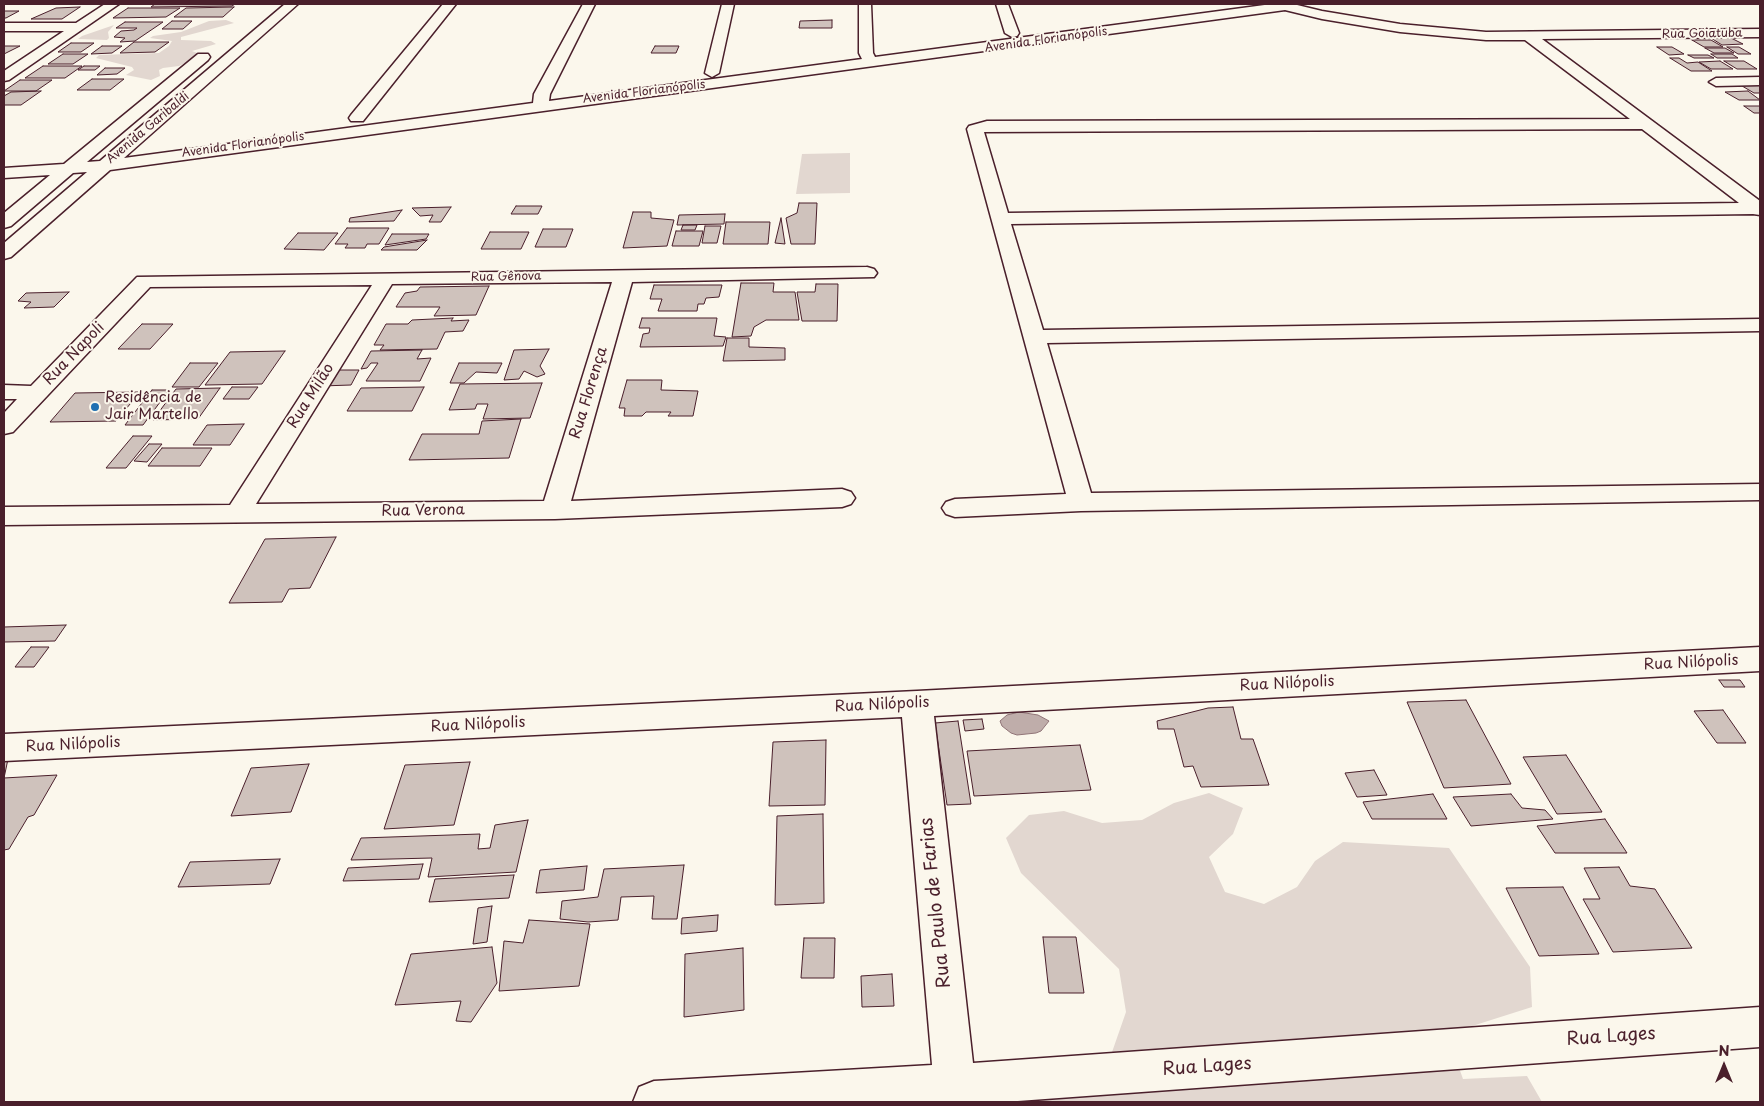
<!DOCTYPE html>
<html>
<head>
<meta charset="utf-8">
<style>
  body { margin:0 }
  #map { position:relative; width:1764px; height:1106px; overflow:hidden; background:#fbf7ec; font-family:"Playpen Sans",sans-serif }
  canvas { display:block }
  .frame { position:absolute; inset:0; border:5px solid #4a1f2b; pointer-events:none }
  .north { position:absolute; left:1699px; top:1041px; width:50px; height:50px; -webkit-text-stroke:4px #fbf7ec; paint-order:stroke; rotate:0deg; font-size:14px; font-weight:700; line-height:20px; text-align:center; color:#4a1f2b }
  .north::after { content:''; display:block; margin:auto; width:18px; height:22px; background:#4a1f2b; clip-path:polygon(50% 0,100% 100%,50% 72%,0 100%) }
</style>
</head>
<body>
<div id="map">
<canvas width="1764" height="1106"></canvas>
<div class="frame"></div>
<div class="north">N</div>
</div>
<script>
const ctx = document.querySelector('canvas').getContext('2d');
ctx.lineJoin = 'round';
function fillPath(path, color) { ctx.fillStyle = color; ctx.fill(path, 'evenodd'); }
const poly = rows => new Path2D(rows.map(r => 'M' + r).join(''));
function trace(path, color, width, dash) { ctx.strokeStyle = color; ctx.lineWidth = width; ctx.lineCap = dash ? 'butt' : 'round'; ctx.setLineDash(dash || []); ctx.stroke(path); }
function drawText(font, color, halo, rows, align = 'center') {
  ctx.font = font + ' "Playpen Sans",sans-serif'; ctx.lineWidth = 4; ctx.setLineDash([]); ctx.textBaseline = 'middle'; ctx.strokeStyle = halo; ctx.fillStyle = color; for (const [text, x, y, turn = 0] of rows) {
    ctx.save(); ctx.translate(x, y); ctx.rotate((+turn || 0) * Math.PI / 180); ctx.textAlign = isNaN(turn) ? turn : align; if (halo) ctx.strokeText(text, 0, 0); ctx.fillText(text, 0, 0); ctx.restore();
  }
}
fillPath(poly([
  [226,20,234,23,181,37,181,40,211,41,216,44,192,51,200,54,200,55,179,66,163,68,159,70,160,76,151,80,126,75,134,70,132,67,96,58,99,55,159,53,169,46,172,41,150,38,153,36,181,32,209,21],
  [114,25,108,32,109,38,107,40,78,39,82,36],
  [850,153,850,193,796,194,802,154],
  [1209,793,1243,808,1233,834,1209,857,1225,892,1264,904,1297,887,1315,861,1343,842,1449,848,1530,967,1532,1007,1447,1034,1463,1079,1527,1076,1542,1102,997,1102,1032,1083,1111,1055,1126,1012,1119,969,1021,873,1006,838,1029,815,1064,811,1102,823,1142,820,1174,803]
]), '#e2d7d0');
const water = poly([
  [1019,712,1038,715,1049,721,1041,731,1036,733,1017,735,1011,733,1002,726,1000,721,1007,715,1019,712]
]);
fillPath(water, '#bfadaa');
trace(water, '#907477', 1);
const building = poly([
  [155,4,235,4,232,6,151,7,155,4],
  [80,7,62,19,31,19,56,8,80,7],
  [234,7,223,17,174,17,186,8,234,7],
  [128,8,180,8,166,17,113,18,128,8],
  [4,11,19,11,6,18,4,18,4,11],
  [832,20,832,28,799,28,800,21,832,20],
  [172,21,192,21,183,29,162,29,172,21],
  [125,22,163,22,135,41,120,42,125,38,114,37,121,31,134,30,137,28,116,28,125,22],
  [1711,38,1731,38,1743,44,1722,45,1711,38],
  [1692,40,1711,40,1723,47,1704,47,1692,40],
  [134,42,169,42,155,52,120,53,134,42],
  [71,43,94,43,81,52,58,52,71,43],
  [4,46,20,46,4,54,4,46],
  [102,46,122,46,112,53,91,54,102,46],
  [655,46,679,46,676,53,651,53,655,46],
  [1657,47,1672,47,1684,54,1669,55,1657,47],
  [1727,47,1739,47,1751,54,1738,54,1727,47],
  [1705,48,1725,48,1734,53,1714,53,1705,48],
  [63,54,88,54,73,64,48,64,63,54],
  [1711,54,1732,54,1738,58,1717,58,1711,54],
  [1688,55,1708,55,1714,58,1694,58,1688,55],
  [1670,58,1679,58,1687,63,1698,62,1712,71,1691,71,1670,58],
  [1720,61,1733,69,1711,69,1699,62,1720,61],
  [1724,61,1744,61,1757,69,1737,69,1724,61],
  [43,66,82,66,65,78,25,78,43,66],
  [84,66,100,66,95,70,78,70,84,66],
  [105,68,125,68,117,74,97,75,105,68],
  [92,79,124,79,110,90,77,90,92,79],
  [20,80,52,80,36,91,4,91,20,80],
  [1737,83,1757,83,1760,84,1760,93,1754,93,1737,83],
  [41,91,21,105,4,105,4,96,11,92,41,91],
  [1748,91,1760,100,1739,100,1725,92,1748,91],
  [1744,106,1760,106,1760,113,1754,113,1744,106],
  [799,203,817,203,815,244,791,244,786,218,797,213,799,203],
  [516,206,542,206,538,214,511,214,516,206],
  [451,207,441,222,429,222,433,215,420,216,412,208,451,207],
  [402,210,394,221,349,222,350,218,402,210],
  [633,212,651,212,651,218,674,220,667,246,623,248,633,212],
  [725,214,724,224,677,225,679,215,725,214],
  [781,218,785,244,775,243,781,218],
  [726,222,770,222,768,244,723,244,726,222],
  [683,225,697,225,695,230,681,230,683,225],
  [705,226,721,226,717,243,702,243,705,226],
  [347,228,389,228,379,244,367,244,365,248,345,248,348,244,335,244,347,228],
  [543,229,573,229,566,247,535,247,543,229],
  [676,231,703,231,699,246,672,246,676,231],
  [490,232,529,232,521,249,481,249,490,232],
  [298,233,338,233,324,250,284,249,298,233],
  [392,234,429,234,426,239,385,245,392,234],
  [427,240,417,250,381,250,384,247,427,240],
  [741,283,774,283,773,292,795,292,799,320,766,320,754,327,751,336,732,337,741,283],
  [816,284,838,284,837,321,802,321,797,292,815,292,816,284],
  [654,285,722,285,719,297,706,298,704,304,698,304,697,311,658,311,662,299,650,299,654,285],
  [489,286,476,315,434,316,440,307,396,307,405,293,417,291,420,287,489,286],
  [69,292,54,307,24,308,31,302,18,301,26,293,69,292],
  [453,318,451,321,469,320,463,331,445,332,437,349,380,350,384,345,374,345,386,324,408,324,412,320,453,318],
  [642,318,717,318,714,336,726,337,723,346,640,347,643,334,649,333,650,328,639,328,642,318],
  [142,324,173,324,150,349,118,349,142,324],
  [727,338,749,338,749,347,785,348,785,360,723,361,727,338],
  [549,349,540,366,545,374,537,377,524,371,519,379,504,380,514,350,549,349],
  [422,350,417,359,431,358,420,381,366,381,378,363,371,363,367,368,361,369,371,351,422,350],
  [285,351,262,384,205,385,230,352,285,351],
  [190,363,218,363,199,387,172,387,190,363],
  [459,363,502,363,497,373,476,372,464,383,450,383,459,363],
  [330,370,359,370,351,385,321,386,330,370],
  [627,380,662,380,661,390,698,391,693,416,668,416,671,412,646,412,642,416,624,416,625,408,619,408,627,380],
  [542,383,530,418,483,419,488,404,477,404,475,409,449,410,460,384,542,383],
  [232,387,258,387,249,399,223,399,232,387],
  [424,387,412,411,347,411,361,388,424,387],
  [220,388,198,419,153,420,176,389,220,388],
  [152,390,169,390,143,425,125,425,152,390],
  [140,392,116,421,50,422,75,393,140,392],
  [521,419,509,458,409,460,422,434,479,434,482,421,521,419],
  [244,424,230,445,193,445,207,425,244,424],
  [133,436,152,436,126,468,106,468,133,436],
  [149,444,162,444,147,462,134,461,149,444],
  [162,448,212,448,200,466,148,466,162,448],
  [336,537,310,588,289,589,282,602,229,603,265,539,336,537],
  [66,625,55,641,4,642,4,627,66,625],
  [31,647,49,647,34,667,15,667,31,647],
  [1719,680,1740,680,1745,687,1724,687,1719,680],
  [1466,700,1511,784,1444,788,1407,702,1466,700],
  [1233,707,1241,739,1253,739,1269,785,1201,787,1193,766,1184,767,1174,729,1158,729,1157,721,1208,708,1233,707],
  [1723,710,1746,743,1717,743,1694,711,1723,710],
  [982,719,984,729,965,731,963,720,982,719],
  [958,721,971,804,947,805,935,723,958,721],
  [826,740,825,805,769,806,773,742,826,740],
  [1080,745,1091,790,974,796,967,751,1080,745],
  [1566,755,1602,812,1557,814,1523,757,1566,755],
  [4,759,8,759,4,778,57,775,34,815,28,817,9,849,4,850,4,759],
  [470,762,454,825,384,829,405,765,470,762],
  [309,764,291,812,231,816,251,768,309,764],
  [1374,770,1387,795,1357,797,1345,773,1374,770],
  [1433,794,1447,819,1372,819,1363,802,1433,794],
  [1511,794,1522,808,1545,810,1553,819,1471,826,1453,797,1511,794],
  [823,814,824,903,775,905,777,816,823,814],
  [1605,819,1627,853,1555,853,1537,826,1605,819],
  [528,820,516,872,428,877,432,858,351,860,361,838,480,834,478,849,490,848,495,825,528,820],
  [280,859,270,884,178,887,190,862,280,859],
  [423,864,419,879,343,881,348,868,423,864],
  [684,865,677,919,652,919,654,896,621,897,618,920,588,922,560,919,562,901,598,897,604,869,684,865],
  [587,866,584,890,536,893,540,870,587,866],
  [1619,867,1630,886,1655,889,1692,948,1613,952,1583,899,1600,899,1584,868,1619,867],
  [514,875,509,898,429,902,435,879,514,875],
  [1563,887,1599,954,1539,956,1506,888,1563,887],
  [492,906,487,942,473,944,478,908,492,906],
  [718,915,717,931,681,934,682,918,718,915],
  [529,920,590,924,579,986,499,991,504,941,523,943,529,920],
  [1043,937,1076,937,1084,993,1049,993,1043,937],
  [804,938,835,938,834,978,801,978,804,938],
  [492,947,497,983,471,1022,456,1021,461,1001,395,1005,411,954,492,947],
  [743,948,744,1010,684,1017,685,954,743,948],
  [892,974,894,1006,862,1007,861,976,892,974]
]);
fillPath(building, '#cfc2bc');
trace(building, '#4a1f2b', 1);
const minor = poly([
  [105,4,119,4,9,80,4,81,4,71,64,31,4,31,4,23,76,23,105,4],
  [285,4,298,4,124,158,533,103,534,94,583,4,595,4,550,94,549,101,862,59,859,53,859,4,871,4,873,53,875,57,1272,4,1293,4,1322,11,1400,24,1486,32,1760,29,1760,37,1542,39,1760,201,1760,215,1753,214,1011,224,1043,330,1760,319,1760,331,1047,343,1091,493,1760,484,1760,500,1081,511,955,517,946,514,942,508,946,502,955,499,1066,494,967,129,969,126,987,121,1630,119,1525,40,1486,40,1400,32,1322,19,1285,10,110,170,11,257,4,259,4,243,87,172,73,173,11,226,4,228,4,213,50,175,4,178,4,168,64,164,198,54,208,54,210,57,208,60,87,162,100,161,285,4],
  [1642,129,1739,203,1008,213,984,132,1642,129],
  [443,4,456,4,363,121,351,121,349,118,351,115,443,4],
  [722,4,734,4,719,73,712,77,705,73,722,4],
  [996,4,1008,4,1019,33,1017,36,1012,37,1005,33,996,4],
  [1760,77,1760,85,1716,86,1709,82,1716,78,1760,77],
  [867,267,874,269,877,273,874,277,632,282,571,501,842,489,851,492,855,498,851,504,842,507,555,519,4,525,4,507,230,505,372,285,150,287,13,432,4,434,4,413,17,399,4,399,4,385,31,386,137,277,867,267],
  [612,282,544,501,256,504,392,284,612,282],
  [1760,647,1760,671,934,716,973,1063,1760,1007,1760,1047,1004,1102,633,1102,639,1087,654,1081,932,1065,902,717,4,761,4,734,917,691,1760,647]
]);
trace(minor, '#4a1f2b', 3);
fillPath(minor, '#fbf7ec');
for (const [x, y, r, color] of [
  [95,407,5,"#1f6fb2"]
]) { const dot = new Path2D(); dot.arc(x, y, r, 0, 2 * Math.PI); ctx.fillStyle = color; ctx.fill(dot); trace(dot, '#fbf7ec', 2); }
drawText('12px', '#4a1f2b', '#fbf7ec', [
  ["Rua Goiatuba",1702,34,-1],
  ["Avenida Florianópolis",1046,40,-8],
  ["Avenida Florianópolis",644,92,-7],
  ["Avenida Garibaldi",148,128,-40],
  ["Avenida Florianópolis",243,145,-8],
  ["Rua Gênova",506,277,-1]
]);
drawText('15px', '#4a1f2b', '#fbf7ec', [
  ["Rua Napoli",74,354,-46],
  ["Rua Florença",589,393,-73],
  ["Rua Milão",311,396,-58],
  ["Rua Verona",423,511,-1],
  ["Rua Nilópolis",1691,663,-3],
  ["Rua Nilópolis",1287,684,-3],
  ["Rua Nilópolis",882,705,-3],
  ["Rua Nilópolis",478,725,-3],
  ["Rua Nilópolis",73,745,-3]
]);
drawText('15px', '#4a1f2b', '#fbf7ec', [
  ["Residência de",105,398],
  ["Jair Martello",105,415]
], 'left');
drawText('18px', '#4a1f2b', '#fbf7ec', [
  ["Rua Paulo de Farias",936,903,-96],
  ["Rua Lages",1611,1037,-4],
  ["Rua Lages",1207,1067,-4]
]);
</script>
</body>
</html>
